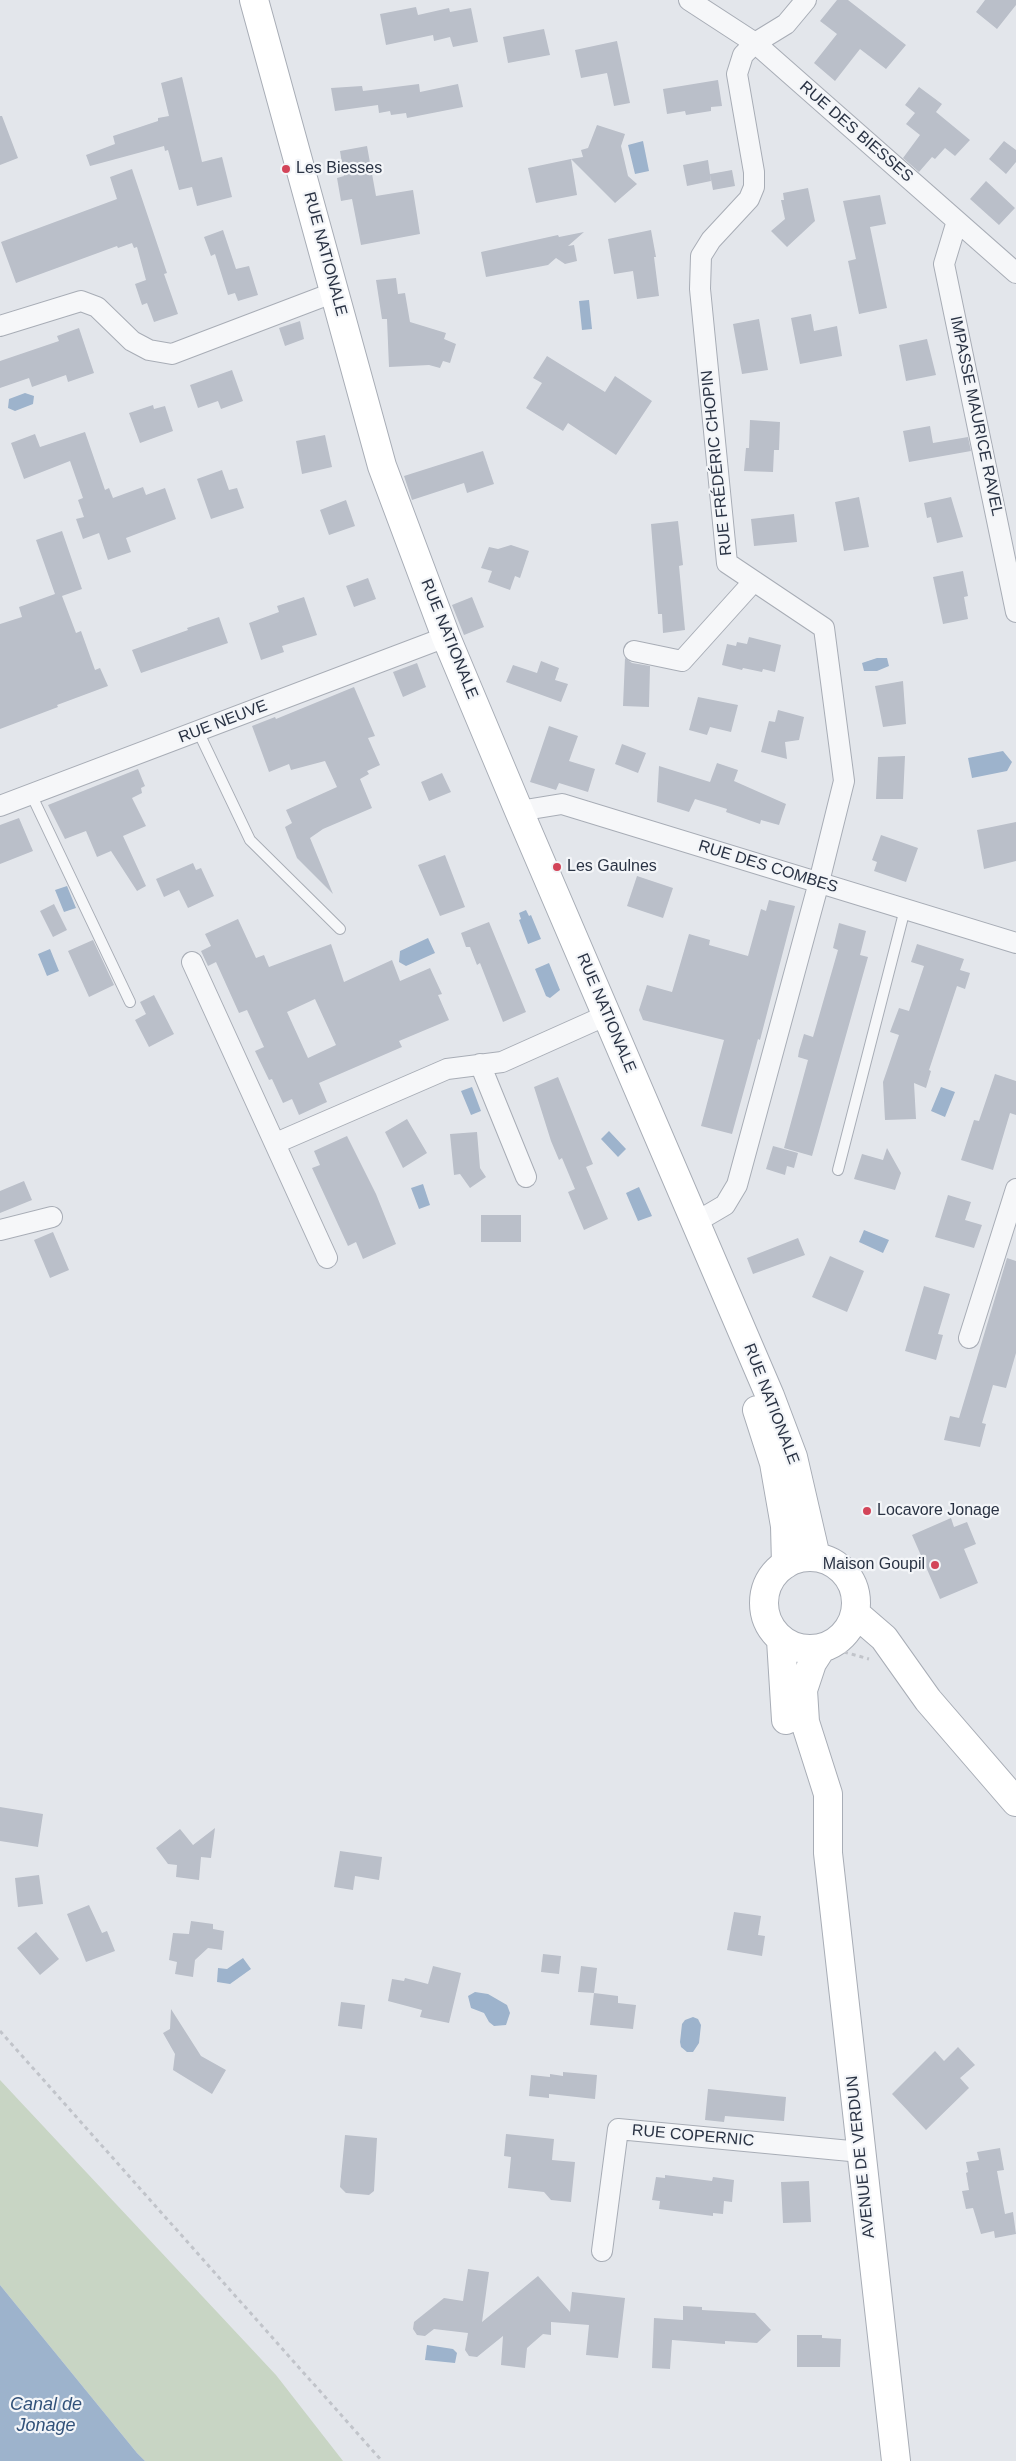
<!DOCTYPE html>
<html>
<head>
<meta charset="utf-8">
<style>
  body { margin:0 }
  canvas { display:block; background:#e3e6eb }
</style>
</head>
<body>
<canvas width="1016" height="2461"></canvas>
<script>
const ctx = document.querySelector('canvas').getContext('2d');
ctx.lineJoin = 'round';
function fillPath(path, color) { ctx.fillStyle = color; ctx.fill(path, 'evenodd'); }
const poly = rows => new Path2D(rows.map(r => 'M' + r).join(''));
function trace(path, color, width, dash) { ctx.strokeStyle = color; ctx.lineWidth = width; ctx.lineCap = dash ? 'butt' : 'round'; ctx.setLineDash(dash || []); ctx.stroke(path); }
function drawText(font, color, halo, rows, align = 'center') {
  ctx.font = font + ' Helvetica,sans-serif'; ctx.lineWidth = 4.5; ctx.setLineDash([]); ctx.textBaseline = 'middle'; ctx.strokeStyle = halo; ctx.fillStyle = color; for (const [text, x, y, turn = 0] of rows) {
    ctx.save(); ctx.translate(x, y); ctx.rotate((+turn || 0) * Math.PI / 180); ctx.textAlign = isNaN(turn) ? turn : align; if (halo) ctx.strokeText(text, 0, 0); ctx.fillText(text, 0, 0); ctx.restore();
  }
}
fillPath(poly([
  [0,2080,276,2375,343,2461,145,2461,137,2453,0,2285]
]), '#c8d5c4');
fillPath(poly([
  [643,141,649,171,635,174,628,145],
  [589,300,592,329,582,330,579,301],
  [25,393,34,396,33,404,15,411,8,408,9,399],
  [877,658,887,658,889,666,877,671,864,671,862,663],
  [1003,751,1012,762,1007,771,972,778,968,758],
  [67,886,76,908,64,912,55,890],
  [526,910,529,916,531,915,541,939,528,944,519,920,521,919,519,913],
  [428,938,435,953,406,966,399,962,400,951],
  [50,949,59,971,47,976,38,954],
  [549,963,560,990,550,998,546,996,535,969],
  [472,1087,481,1111,471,1115,461,1091],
  [941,1087,955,1092,945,1117,931,1111],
  [609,1131,626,1149,618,1157,601,1139],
  [423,1184,430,1205,419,1209,411,1188],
  [639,1187,652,1216,638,1221,626,1193],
  [864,1230,889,1240,883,1253,859,1242],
  [243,1958,251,1969,230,1984,217,1982,218,1968,227,1969],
  [475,1992,488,1994,507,2005,510,2013,506,2025,494,2026,489,2022,484,2013,471,2008,468,1996],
  [693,2017,698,2019,701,2025,699,2043,693,2052,687,2052,681,2047,680,2042,682,2024,685,2020],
  [0,2285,137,2453,145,2461,0,2461],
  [427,2345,453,2349,457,2353,455,2363,425,2360]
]), '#9db3cc');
fillPath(poly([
  [837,0,848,0,906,45,886,69,860,49,835,81,814,63,837,34,820,21],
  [985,0,1016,0,1016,5,997,29,976,12],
  [416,7,418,15,449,8,450,12,471,8,478,42,453,47,450,37,434,41,433,35,386,45,380,14],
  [544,29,550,55,508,63,503,37],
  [617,41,630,103,614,106,607,73,581,78,575,50],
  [182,77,202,162,222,157,232,197,197,206,192,187,179,190,168,150,165,151,164,146,90,166,86,155,115,144,113,136,158,121,158,118,169,116,161,83],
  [718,80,722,106,711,107,711,111,686,115,685,111,667,114,663,89],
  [419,84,420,92,458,84,463,107,407,118,406,113,391,115,390,111,379,113,378,105,335,111,331,88,362,86,363,91],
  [919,87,942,104,936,112,970,140,955,156,945,148,935,159,932,157,919,172,903,158,920,135,906,124,915,113,905,105],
  [0,116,2,116,18,158,0,165],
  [597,125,625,134,621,146,628,176,637,184,615,203,571,159,583,157,581,150,588,148],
  [1004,141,1016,150,1016,162,1006,174,989,159],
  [367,146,376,196,413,190,420,234,361,245,352,199,341,201,337,178,344,176,340,151],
  [571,159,577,195,536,203,528,168],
  [708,160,711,181,687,186,683,165],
  [132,169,167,273,164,274,178,314,154,322,147,303,142,305,135,284,146,280,137,247,134,248,132,243,118,248,117,246,16,283,1,242,117,199,110,177],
  [732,170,735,186,713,190,710,174],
  [986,181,1015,208,999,225,970,199],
  [808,188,815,221,787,247,771,231,785,219,781,200,784,200,783,193],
  [880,195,886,224,870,227,887,308,859,314,848,261,856,259,843,201],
  [223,230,236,269,249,266,258,295,238,301,235,293,228,295,215,254,211,256,204,237],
  [651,230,656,257,654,257,659,296,637,299,633,271,614,274,608,239],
  [584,232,568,246,574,245,577,261,565,264,556,258,548,265,486,277,481,252,558,235,559,237],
  [396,278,398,294,405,293,410,322,446,333,444,339,456,344,450,363,443,361,440,368,429,365,389,367,387,319,382,319,376,280],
  [811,314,814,331,837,326,842,356,800,364,791,318],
  [759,319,768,370,742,374,733,324],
  [300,321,304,339,285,346,279,328],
  [79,328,94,373,68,382,66,375,32,387,29,378,0,388,0,361,59,341,57,336],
  [927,339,936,375,906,381,899,345],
  [547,356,605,392,615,376,652,401,616,455,568,423,563,431,526,408,542,383,533,378],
  [232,370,243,401,221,409,218,401,198,408,190,385],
  [153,405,154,409,165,406,173,431,140,443,129,413],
  [750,420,780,422,779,450,774,450,773,472,744,471,746,448,749,448],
  [930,426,933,443,968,437,971,451,909,462,903,431],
  [85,432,105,490,109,488,113,498,143,487,146,495,165,488,176,519,126,538,131,552,108,560,99,533,83,539,76,519,84,517,78,500,83,498,70,461,24,479,11,443,35,434,40,447],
  [325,435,332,467,302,474,296,441],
  [483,451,494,484,467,493,464,483,412,500,404,476],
  [222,470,229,490,237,488,244,508,211,519,197,479],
  [859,497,869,547,844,551,835,502],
  [951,497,963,537,937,543,931,517,927,518,924,503],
  [346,500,355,526,329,535,320,510],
  [794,514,797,542,754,546,751,519],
  [678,521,683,565,679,566,685,630,663,633,662,614,658,614,651,524],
  [62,531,82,589,62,596,76,633,81,631,95,670,100,668,108,686,57,705,58,707,0,729,0,624,22,617,19,607,55,594,36,540],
  [511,545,529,551,520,578,515,576,510,590,488,582,492,571,481,568,489,547,498,549],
  [963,571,968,596,964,597,968,619,943,624,933,577],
  [368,578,376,599,354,607,346,586],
  [304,597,317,635,282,646,284,652,261,660,249,623,279,612,277,606],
  [472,597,484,627,464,635,452,605],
  [219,617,228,643,141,673,132,650,188,630,187,628],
  [749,637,781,645,775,672,763,669,762,672,743,668,742,670,722,665,727,644,736,646,737,642,747,644],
  [625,658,632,663,650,666,649,707,623,706],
  [541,661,559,668,555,680,568,684,561,702,506,682,513,665,537,673],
  [417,663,426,687,403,697,393,672],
  [903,681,906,724,883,727,875,686],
  [354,687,375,736,368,738,380,765,367,771,369,774,360,779,372,808,323,829,310,838,333,894,297,858,285,827,292,823,286,810,337,787,325,761,291,770,289,764,269,772,252,726,275,717,276,719],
  [698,697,738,705,731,732,710,727,707,735,689,730],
  [778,710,804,717,799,740,785,742,787,759,761,752,769,721,775,722],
  [549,726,578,736,569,761,595,769,588,792,559,783,556,790,530,782],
  [622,744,646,753,638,773,615,764],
  [905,756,903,799,876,799,878,757],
  [717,763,738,770,734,781,786,804,779,825,761,820,760,824,726,812,727,809,695,799,689,812,657,802,659,766,710,782],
  [138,769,145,786,141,788,142,793,132,798,146,826,123,836,146,886,137,891,111,851,97,857,86,831,65,839,48,805],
  [442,773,451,792,429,801,421,782],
  [19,818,33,851,0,864,0,825],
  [1016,822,1016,861,984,869,977,830],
  [881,835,918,848,906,882,874,871,877,862,872,860],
  [445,855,465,907,440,916,418,865],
  [193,863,196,870,201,868,214,896,188,908,179,890,164,897,156,879],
  [637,876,673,888,663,918,627,906],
  [769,900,795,906,760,1040,758,1039,732,1134,701,1126,724,1040,643,1020,639,1010,647,985,672,992,689,934,710,940,709,945,748,956,761,909,766,911],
  [54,904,67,930,53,937,40,911],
  [238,919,256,958,264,955,269,967,331,944,344,982,392,960,400,981,430,968,442,994,438,995,449,1020,399,1041,402,1047,319,1083,327,1102,299,1115,292,1099,283,1103,272,1079,269,1080,255,1051,264,1047,247,1010,239,1013,216,962,208,966,201,951,211,946,205,934],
  [315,999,336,1045,308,1058,287,1012],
  [489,922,526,1012,503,1022,480,963,477,965,470,947,466,947,461,933],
  [839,923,866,931,860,955,868,957,812,1156,784,1148,808,1060,798,1057,799,1051,804,1034,813,1037,838,950,833,948],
  [93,940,114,985,89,997,68,951],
  [917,944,964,959,960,970,970,973,965,989,957,986,929,1070,931,1071,926,1088,914,1083,916,1119,885,1120,883,1082,899,1035,890,1032,899,1008,909,1011,924,966,911,962],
  [154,995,174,1034,149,1047,135,1020,146,1014,140,1002],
  [995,1074,1016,1081,1016,1115,1010,1113,993,1170,961,1160,974,1120,979,1121],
  [558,1077,593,1164,586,1167,608,1219,584,1230,568,1192,575,1189,562,1158,559,1160,551,1141,534,1087],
  [407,1119,427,1153,403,1168,385,1132],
  [477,1132,480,1168,486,1177,470,1188,460,1174,454,1175,450,1134],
  [347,1136,376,1194,396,1244,363,1259,356,1242,348,1246,312,1168,320,1165,314,1151],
  [773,1146,798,1153,794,1168,787,1166,785,1175,766,1169],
  [887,1148,901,1173,895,1190,854,1179,862,1154,883,1160],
  [24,1181,32,1200,0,1213,0,1191],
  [948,1195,971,1202,965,1220,982,1225,974,1248,935,1237],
  [481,1215,521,1215,521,1242,481,1242],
  [53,1232,69,1270,50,1278,34,1240],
  [798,1238,805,1255,753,1274,747,1258],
  [830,1256,864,1271,847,1312,812,1297],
  [1007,1258,1016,1261,1016,1353,1006,1388,993,1385,982,1423,986,1424,980,1447,944,1440,950,1416,959,1418],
  [924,1286,950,1294,938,1334,943,1335,936,1360,905,1351],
  [951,1518,954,1527,967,1522,976,1544,964,1549,978,1583,940,1599,912,1535],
  [0,1807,43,1814,38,1847,0,1841],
  [215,1828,211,1858,201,1857,199,1880,176,1877,177,1865,168,1864,156,1848,180,1829,193,1845],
  [340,1851,382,1857,379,1880,355,1876,353,1890,334,1887],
  [39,1875,43,1904,18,1907,15,1878],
  [89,1905,102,1933,107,1931,115,1951,86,1962,67,1914],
  [734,1912,761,1916,758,1935,765,1936,762,1956,727,1950],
  [191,1921,213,1924,213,1929,224,1931,222,1950,208,1948,195,1960,193,1977,175,1974,177,1962,169,1960,173,1933,189,1934],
  [36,1932,59,1959,40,1975,17,1948],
  [543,1954,561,1956,559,1974,541,1972],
  [433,1966,461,1973,449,2023,420,2017,422,2010,388,2001,392,1979,404,1981,405,1978,428,1984],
  [581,1966,597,1968,594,1993,618,1996,618,2003,636,2005,633,2029,590,2025,594,1993,578,1992],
  [341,2002,365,2005,362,2029,338,2026],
  [171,2009,201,2056,226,2070,212,2094,173,2070,175,2054,163,2033,170,2029],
  [958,2047,975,2065,960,2078,969,2088,926,2130,892,2094,935,2051,944,2061],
  [563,2072,597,2075,595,2099,549,2094,549,2098,529,2096,531,2075,550,2077,550,2074,563,2076],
  [708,2089,786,2097,784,2121,725,2116,724,2122,705,2120],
  [506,2134,554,2139,552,2160,575,2162,571,2202,551,2200,544,2192,508,2188,511,2157,504,2156],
  [345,2135,377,2138,374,2191,369,2195,346,2193,340,2187],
  [1000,2148,1004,2170,997,2171,1005,2214,1013,2212,1016,2234,995,2238,994,2231,981,2234,973,2208,966,2209,962,2191,969,2190,966,2173,968,2172,966,2162,979,2160,977,2152],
  [665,2175,712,2181,713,2177,734,2180,732,2202,724,2201,723,2214,713,2213,713,2216,659,2209,660,2201,652,2200,656,2177,665,2178],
  [809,2181,811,2222,783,2223,781,2182],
  [468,2269,489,2272,482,2322,538,2276,570,2312,572,2292,625,2298,618,2358,586,2355,589,2325,551,2322,551,2335,543,2334,527,2348,525,2368,501,2365,503,2336,477,2357,469,2356,465,2350,468,2333,434,2329,425,2336,417,2335,413,2329,414,2322,444,2298,463,2301],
  [683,2306,702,2307,702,2310,755,2313,771,2330,757,2343,725,2341,725,2344,672,2340,670,2369,652,2368,654,2318,683,2320],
  [797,2335,822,2335,822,2338,841,2339,840,2367,797,2367]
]), '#babfc9');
const service = poly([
  [198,731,250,840,340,929],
  [31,794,130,1002],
  [838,1170,905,909]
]);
const minor = poly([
  [689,0,755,43,1016,273],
  [957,221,944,264,1016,612],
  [0,326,81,301,97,307,132,341,149,350,172,354,335,292],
  [634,651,682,661,754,581],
  [0,806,446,637],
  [519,811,562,804,1016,943],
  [192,962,327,1258],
  [480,1064,526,1177],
  [276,1143,447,1069,502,1062,607,1015],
  [696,1222,725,1205,737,1185,819,882,844,781,824,628,727,563,700,289,701,256,711,240,749,199,754,187,754,172,737,74,743,55,755,43,786,24,806,0],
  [0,1230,52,1217],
  [969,1338,1016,1189],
  [602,2251,618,2129,861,2152]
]);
const secondary = poly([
  [254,0,382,466,446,637,519,811,770,1396,793,1457,816,1557],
  [757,1410,774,1463,785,1526,786,1564],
  '764 1603a46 46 0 1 1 92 0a46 46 0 1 1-92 0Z',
  [855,1613,884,1638,928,1700,1016,1802],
  [781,1640,786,1720],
  [821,1649,812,1663,803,1690,805,1722,828,1794,828,1853,896,2461]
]);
trace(service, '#a8adb6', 12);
trace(minor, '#a8adb6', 22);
trace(secondary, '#a8adb6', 30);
trace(poly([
  [844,1652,869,1659],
  [0,2031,382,2461]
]), '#c1c4ca', 3, [4, 4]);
trace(service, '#f6f7f9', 10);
trace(minor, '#f6f7f9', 20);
trace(secondary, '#fff', 28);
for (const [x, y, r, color] of [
  [286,169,5,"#d34559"],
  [557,867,5,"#d34559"],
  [867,1511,5,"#d34559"],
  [935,1565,5,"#d34559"]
]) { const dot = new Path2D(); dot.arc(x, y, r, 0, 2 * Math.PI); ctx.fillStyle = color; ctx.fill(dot); trace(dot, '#f3f5f8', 2); }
drawText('16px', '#2a3344', '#f3f5f8', [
  ["RUE DES BIESSES",856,132,41],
  ["RUE NATIONALE",325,254,75],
  ["IMPASSE MAURICE RAVEL",976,416,78],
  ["RUE FRÉDÉRIC CHOPIN",717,463,-96],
  ["RUE NATIONALE",449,639,68],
  ["RUE NEUVE",223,722,-21],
  ["RUE DES COMBES",768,867,17],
  ["RUE NATIONALE",606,1013,67],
  ["RUE NATIONALE",771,1404,69],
  ["RUE COPERNIC",693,2136,5],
  ["AVENUE DE VERDUN",861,2157,-96]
]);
drawText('16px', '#2a3344', '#f3f5f8', [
  ["Les Biesses",296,169],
  ["Les Gaulnes",567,867],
  ["Locavore Jonage",877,1511],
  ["Maison Goupil",925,1565,"right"]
], 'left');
drawText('italic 18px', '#32527a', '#f3f5f8', [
  ["Canal de",46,2405],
  ["Jonage",46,2426]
]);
</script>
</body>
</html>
